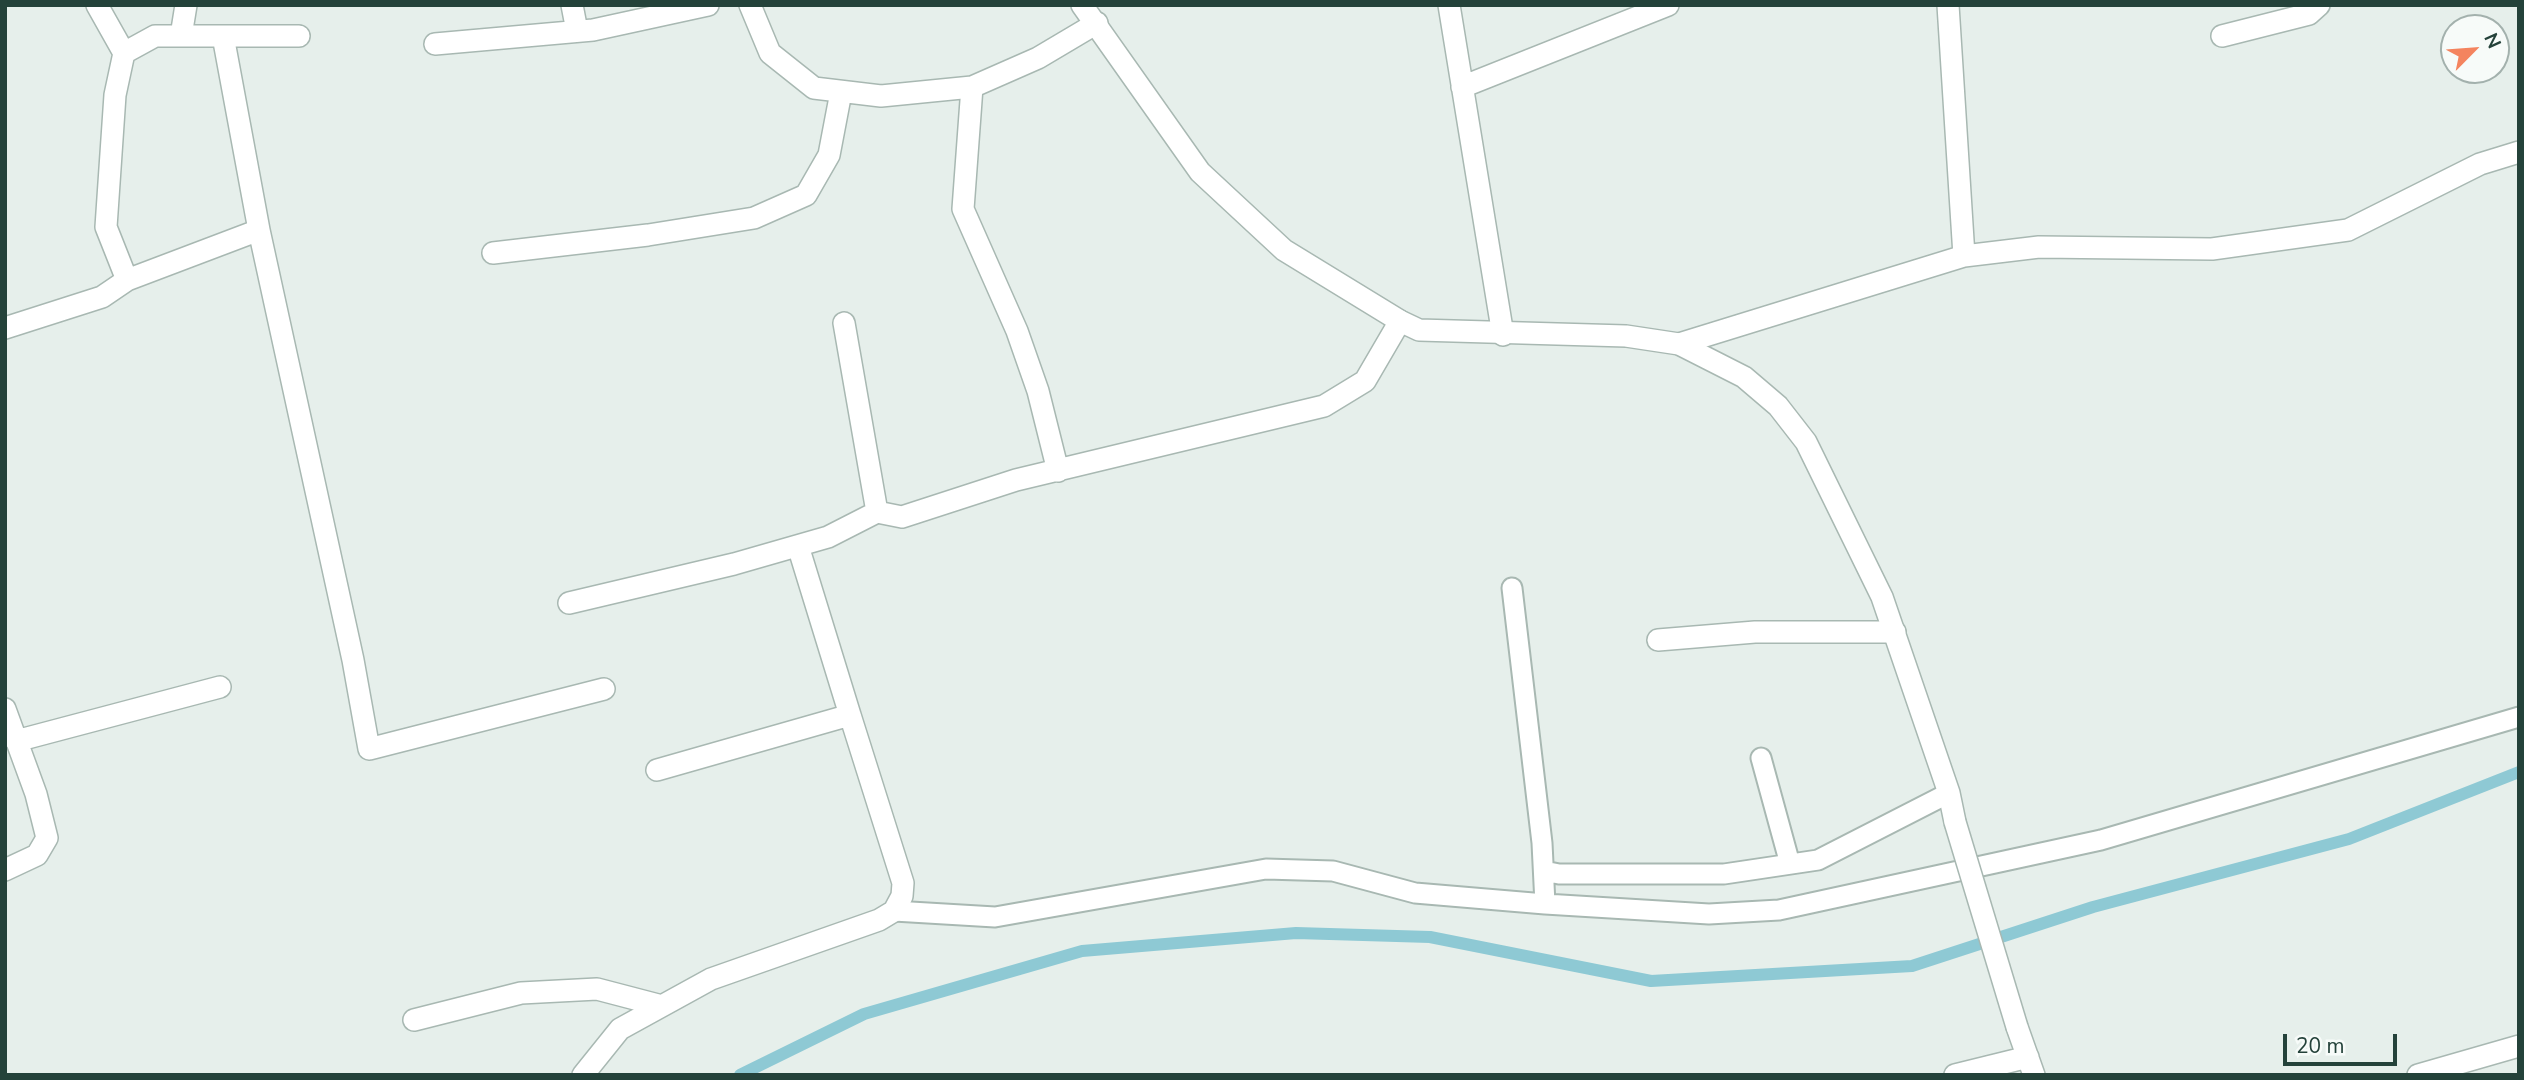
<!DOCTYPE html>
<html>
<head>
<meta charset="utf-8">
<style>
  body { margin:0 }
  #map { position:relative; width:2524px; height:1080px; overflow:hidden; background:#e6efeb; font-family:"Nunito Sans",sans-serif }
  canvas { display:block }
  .frame { position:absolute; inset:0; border:7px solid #24423a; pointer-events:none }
  .north { position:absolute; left:2440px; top:14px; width:70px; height:70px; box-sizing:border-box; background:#f7fbf9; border:2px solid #a3b1ad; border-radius:50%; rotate:65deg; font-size:19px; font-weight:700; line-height:28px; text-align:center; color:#24423a }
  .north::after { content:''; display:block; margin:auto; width:24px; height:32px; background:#f4845f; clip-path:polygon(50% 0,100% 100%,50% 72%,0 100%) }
  .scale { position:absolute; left:2283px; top:1034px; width:114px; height:32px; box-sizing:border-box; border:4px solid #24423a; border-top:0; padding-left:9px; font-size:21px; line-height:24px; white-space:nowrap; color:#24423a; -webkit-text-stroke:5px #f7fbf9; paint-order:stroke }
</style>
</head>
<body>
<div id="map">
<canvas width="2524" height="1080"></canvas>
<div class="frame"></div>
<div class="north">N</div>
<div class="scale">20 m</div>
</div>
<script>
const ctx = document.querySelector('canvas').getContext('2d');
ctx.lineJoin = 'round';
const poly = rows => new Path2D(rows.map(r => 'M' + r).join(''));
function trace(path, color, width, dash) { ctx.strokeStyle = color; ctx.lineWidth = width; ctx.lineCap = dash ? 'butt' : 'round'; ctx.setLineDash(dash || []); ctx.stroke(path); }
trace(poly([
  [740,1075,864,1014,1082,951,1296,933,1430,937,1651,981,1912,966,2093,907,2349,839,2519,772]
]), '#8ec9d4', 12);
const service = poly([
  [1512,588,1542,843,1545,904],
  [1761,758,1790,864],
  [1544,871,1559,874,1724,874,1818,860,1949,793],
  [894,911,995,917,1266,869,1333,871,1415,893,1545,904,1709,914,1779,910,2101,840,2519,717]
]);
const minor = poly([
  [97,5,124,53],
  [572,5,577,31],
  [750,5,770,53,814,88,881,96,972,87,1038,58,1097,23],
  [1449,5,1503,335],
  [181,36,186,5],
  [223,36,259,230],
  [2222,36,2309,14,2319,5],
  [435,44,593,30,708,5],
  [972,87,963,209,1017,331,1038,391,1058,471],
  [1462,87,1668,5],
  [493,253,648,235,754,218,806,195,829,155,841,92],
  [1964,256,2039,247,2212,249,2348,230,2480,164,2519,152],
  [127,280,106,227,115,95,124,53,155,36,299,36],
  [844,323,877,512,902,517,1016,480,1324,406,1365,381,1400,321],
  [5,328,102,297,127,280,259,230,353,660,369,749,604,689],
  [1679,344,1964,256,1948,5],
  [569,603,734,564,828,537,877,512],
  [1658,640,1755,632,1895,632],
  [5,709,36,794,47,838,37,855,5,870],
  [16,741,220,687],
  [657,770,850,715,798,546],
  [414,1020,521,993,597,989,662,1006],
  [583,1075,620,1029,711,979,879,920,894,911,902,896,903,883,850,715],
  [2418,1075,2519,1046]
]);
const tertiary = poly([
  [1082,5,1200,172,1284,250,1400,321,1419,330,1626,336,1679,344,1744,377,1778,406,1806,442,1882,597,1949,793,1955,822],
  [2017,1027,2034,1075],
  [1955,1075,2028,1057]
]);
trace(service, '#a8b8b2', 23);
trace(minor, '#a8b8b2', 24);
trace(tertiary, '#a8b8b2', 24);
trace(service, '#fff', 19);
trace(minor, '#fff', 21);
trace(tertiary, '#fff', 21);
const tertiaryBridge = poly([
  [1955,822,2017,1027]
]);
trace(tertiaryBridge, '#a8b8b2', 24, []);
trace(tertiaryBridge, '#fff', 21);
</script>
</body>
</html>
